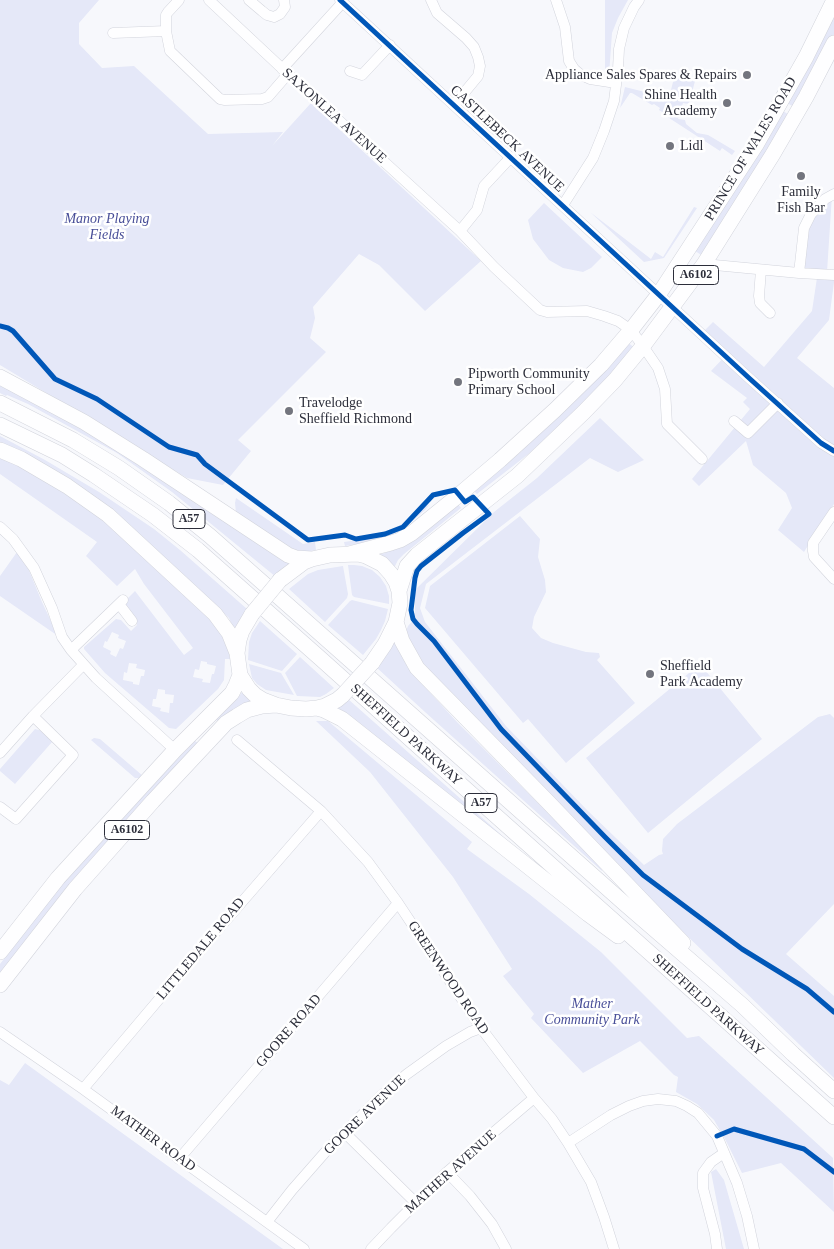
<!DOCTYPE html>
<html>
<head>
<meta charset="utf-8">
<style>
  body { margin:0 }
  canvas { display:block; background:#f7f8fc }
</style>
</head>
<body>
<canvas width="834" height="1249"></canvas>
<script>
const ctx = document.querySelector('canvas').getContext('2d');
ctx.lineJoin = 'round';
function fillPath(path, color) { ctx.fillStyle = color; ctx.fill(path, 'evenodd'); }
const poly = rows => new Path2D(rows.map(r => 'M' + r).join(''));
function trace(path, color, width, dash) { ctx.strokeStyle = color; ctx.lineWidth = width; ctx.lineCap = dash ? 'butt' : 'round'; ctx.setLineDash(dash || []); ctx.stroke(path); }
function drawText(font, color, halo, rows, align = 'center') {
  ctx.font = font + ' "Times New Roman",serif'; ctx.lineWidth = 5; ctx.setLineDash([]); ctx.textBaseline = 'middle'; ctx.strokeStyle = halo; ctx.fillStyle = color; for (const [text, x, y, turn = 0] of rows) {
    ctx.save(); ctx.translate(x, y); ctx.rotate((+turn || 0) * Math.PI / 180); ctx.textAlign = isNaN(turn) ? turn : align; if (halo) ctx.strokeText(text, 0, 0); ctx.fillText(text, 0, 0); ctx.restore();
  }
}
fillPath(poly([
  [0,0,99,0,79,23,79,44,102,68,134,66,208,134,283,132,272,146,311,103,481,261,425,311,379,265,359,254,313,307,315,318,310,338,326,352,238,440,251,451,223,485,187,478,0,365],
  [605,0,628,0,618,18,612,33,609,75,605,76],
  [834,12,834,35,796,108,787,103],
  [677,77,695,81,689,104,683,103,678,119,685,120,686,124,697,133,708,135,735,151,732,155,722,148,720,151,666,116,664,113,659,110,660,108,654,104,652,105,632,93,630,93,620,108,625,87,669,98,673,82],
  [783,111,791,116,703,256,695,251],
  [832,195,827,272,834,273,834,282,829,320,797,358,834,388,834,504,804,552,778,530,792,508,786,493,753,465,746,441,699,486,692,479,750,409,743,402,747,398,711,371,728,353,704,331,713,322,764,367,812,311,818,271,801,270,805,230,814,208],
  [544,203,602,257,591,268,583,272,563,268,549,260,533,239,528,220],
  [694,207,697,208,664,258,644,262,590,212,651,259,655,252,663,257],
  [627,342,635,348,604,384,531,452,477,494,474,491,522,451,524,447],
  [0,384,73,423,294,565,276,577,172,492,117,453,28,404,7,395,6,396,0,393],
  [600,418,644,460,618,472,590,458,426,584,420,608,425,622,506,726,588,811,644,865,659,855,663,854,662,851,663,839,677,824,818,717,830,714,834,718,834,904,786,954,834,996,834,1078,647,897,419,664,406,631,408,626,415,618,415,590,494,512,537,478],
  [0,436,45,460,99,492,154,529,180,550,247,609,243,614,244,616,236,634,229,618,177,570,0,444],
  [0,457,29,470,59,488,114,527,206,610,228,640,230,659,225,659,224,680,218,689,176,729,169,728,105,673,84,649,84,647,116,619,121,620,131,631,137,625,137,622,122,604,135,591,184,655,193,648,144,584,135,569,117,586,86,556,97,542,0,474],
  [112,632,119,635,118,638,126,641,123,649,120,648,116,657,110,654,111,651,103,647,105,641,107,642],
  [201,661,207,662,207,664,216,666,214,674,212,674,210,683,202,682,203,679,193,677,195,669,199,670],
  [129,663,137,664,136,668,145,670,144,676,141,676,139,685,133,684,133,682,123,680,124,672,127,673],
  [158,689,165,690,165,694,174,695,173,703,170,703,169,713,160,711,161,708,152,706,153,699,156,699],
  [236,498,303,544,315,542,316,550,304,552,294,551,236,513,235,503],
  [430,504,425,510,410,523,404,528,393,534,384,538,364,543,345,546,344,542,384,536,403,528,423,508],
  [458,504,461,508,404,554,398,560,393,570,377,556,392,550],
  [520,516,540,539,538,557,545,580,546,592,534,617,532,628,541,638,553,643,586,652,599,653,600,657,597,660,635,703,566,763,528,719,523,723,425,608,430,586],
  [17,552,28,568,42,602,58,636,0,596,0,576],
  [348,565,354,565,362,566,372,570,380,577,386,586,389,596,389,604,354,597,352,595],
  [343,566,348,594,347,598,325,622,289,589,308,574,318,570],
  [352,600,388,609,385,621,381,630,376,639,363,655,328,625,350,601],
  [260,621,297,654,282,671,248,660,249,642,252,633],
  [393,639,408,668,422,684,458,723,601,866,602,871,425,712,376,667],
  [300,657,334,688,326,694,320,697,297,696,285,673],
  [249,664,281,673,294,695,266,690,257,684,252,678],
  [700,664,762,739,648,833,586,758],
  [243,691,253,700,235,709,220,722,216,720,237,699],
  [348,699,532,862,333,707],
  [316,721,328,721,472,842,467,849,529,894,601,952,687,1038,699,1036,833,1158,834,1212,781,1163,742,1173,725,1139,714,1120,697,1104,676,1092,678,1077,674,1075,640,1041,583,1073,531,1018,534,1014,503,976,512,969,453,877,370,772],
  [35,729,43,731,53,741,15,784,0,771,0,769],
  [94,738,100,739,143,776,140,778,135,778,91,740],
  [195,741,198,743,0,977,0,964,68,877,116,822],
  [25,1063,283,1249,0,1249,0,1080,9,1085],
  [716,1169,724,1180,744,1249,726,1249,711,1172]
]), '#e5e8f8');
const minor = poly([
  [179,0,168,12,166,15,166,31,170,51,220,99,225,100,262,99,268,97,288,74],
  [209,0,288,74,460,231],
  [249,0,262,11,267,15,274,17,280,14,285,7,284,0],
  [340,0,749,378,821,443,834,451],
  [431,0,437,13,466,38,474,47,478,57,480,66,478,76,454,105],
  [556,0,565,27,569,61,574,69,581,75,590,79,616,83],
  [113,33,166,31],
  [282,69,343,2],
  [350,71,362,75,390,45],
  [511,157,484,186,477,210,460,231,494,267,540,310,547,312,587,311,604,316,618,321,631,330,643,346,658,368,665,389,667,424,702,459],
  [563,205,593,158,604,131,614,101,618,69,619,49,624,28,634,7,639,0],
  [704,264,799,273,834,275],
  [761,270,759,296,760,303,770,313],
  [799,273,804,228,811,214,825,199,834,194],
  [734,421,748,433,778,403],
  [834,512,813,543,813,551,814,557,834,579],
  [0,527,13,539,34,568,52,608,62,637,71,650,96,678,175,750],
  [119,604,132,621],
  [71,650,123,600],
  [237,740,321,811,368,862,398,903,481,1028,534,1098,552,1119,568,1143,591,1182,604,1217,614,1249],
  [0,753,33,716,83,665],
  [0,807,16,819,73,755,33,716],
  [0,1032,83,1089,304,1249],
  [83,1089,215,933,321,811],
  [344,1132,416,1203],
  [568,1143,611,1115,629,1106,643,1101,658,1099,676,1101,687,1106,698,1113,717,1136,737,1183,747,1216,754,1249],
  [179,1159,398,903],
  [447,1172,470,1196,492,1224,506,1249],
  [267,1222,292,1190,328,1149,382,1095,407,1074,446,1046,470,1032,481,1028],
  [371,1249,391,1228,447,1172,534,1098],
  [717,1249,715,1234,703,1188,703,1173,711,1162,724,1153]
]);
const highway = poly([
  [0,377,84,422,143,459,288,555,296,558,312,559],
  [0,403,73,440,119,468,169,503,210,536,625,904,742,1005,793,1054,834,1091],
  [0,425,62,455,94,475,153,515,198,550,321,659,458,782,834,1117],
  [0,450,21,459,67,486,108,515,215,614,229,633,237,653],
  [349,554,391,543,400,540,412,533,454,499,500,460,555,410,601,365,631,330,659,294,756,145,806,57,834,0],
  [280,580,304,562,312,559,330,555,358,554,366,556,382,564,391,574,396,582,399,591,400,603,396,622,385,644,372,663],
  [399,591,407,566,417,555,517,476,584,412,615,380,643,346,704,264,773,154,806,97,834,43],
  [252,614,242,631,239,640,237,653,240,675,249,689,255,695,263,700,276,705,291,708,306,709,317,708,325,706,337,700,343,695],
  [396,622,402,641,417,668,549,803,683,943],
  [317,708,324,710,342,719,588,914,618,936],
  [0,952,58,878,175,750,232,693,236,685,240,675],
  [0,985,75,889,153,801,226,723,237,716,247,710,262,706,276,705]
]);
trace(minor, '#d2d4dc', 11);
trace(highway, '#d2d4dc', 16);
trace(minor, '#fefeff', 10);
trace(highway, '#fefeff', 15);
const highwayBridge = poly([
  [252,614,280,580],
  [343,695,372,663]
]);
trace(highwayBridge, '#d2d4dc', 16, []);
trace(highwayBridge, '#fefeff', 15);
trace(poly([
  [340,0,749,378,821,443,834,451],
  [0,326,8,328,13,331,55,379,97,399,169,447,197,455,205,464,308,540,345,535,356,539,385,534,403,527,433,495,455,490,465,502,473,497,489,514,463,533,421,566,417,571,415,578,411,610,413,619,417,624,434,641,501,729,605,837,643,875,742,949,807,989,834,1012],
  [717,1136,734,1129,804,1149,834,1172]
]), '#0057b8', 5);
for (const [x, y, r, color] of [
  [747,75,5,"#73757e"],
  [727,103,5,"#73757e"],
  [670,146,5,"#73757e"],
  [801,176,5,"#73757e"],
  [458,382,5,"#73757e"],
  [289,411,5,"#73757e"],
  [650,674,5,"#73757e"]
]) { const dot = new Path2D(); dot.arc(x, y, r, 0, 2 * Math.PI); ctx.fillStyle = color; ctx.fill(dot); trace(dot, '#fff', 2); }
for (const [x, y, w] of [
  [696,275,45],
  [189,519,32],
  [481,803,32],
  [127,830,45]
]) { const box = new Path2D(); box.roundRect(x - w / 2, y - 9.5, w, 19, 4); ctx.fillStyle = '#fff'; ctx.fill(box); trace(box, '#2c2e3a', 1); }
drawText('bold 12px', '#2c2e3a', null, [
  ["A6102",696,275],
  ["A57",189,519],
  ["A57",481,803],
  ["A6102",127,830]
]);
drawText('14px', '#2c2e3a', '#fff', [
  ["Appliance Sales Spares & Repairs",737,75,"right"],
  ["Shine Health",717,95,"right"],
  ["Academy",717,111,"right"],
  ["Lidl",680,146],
  ["Family",801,192,"center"],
  ["Fish Bar",801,208,"center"],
  ["Pipworth Community",468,374],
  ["Primary School",468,390],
  ["Travelodge",299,403],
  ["Sheffield Richmond",299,419],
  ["Sheffield",660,666],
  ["Park Academy",660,682]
], 'left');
drawText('14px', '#2c2e3a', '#fff', [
  ["SAXONLEA AVENUE",334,116,42],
  ["CASTLEBECK AVENUE",507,139,43],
  ["PRINCE OF WALES ROAD",751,149,-59],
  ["SHEFFIELD PARKWAY",406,735,42],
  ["LITTLEDALE ROAD",201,949,-50],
  ["GREENWOOD ROAD",448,978,56],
  ["SHEFFIELD PARKWAY",708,1005,42],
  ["GOORE ROAD",289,1031,-49],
  ["GOORE AVENUE",365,1115,-44],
  ["MATHER ROAD",153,1139,36],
  ["MATHER AVENUE",451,1172,-42]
]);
drawText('italic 14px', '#484e98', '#fff', [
  ["Manor Playing",107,219],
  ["Fields",107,235],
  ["Mather",592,1004],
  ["Community Park",592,1020]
]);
</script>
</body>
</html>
